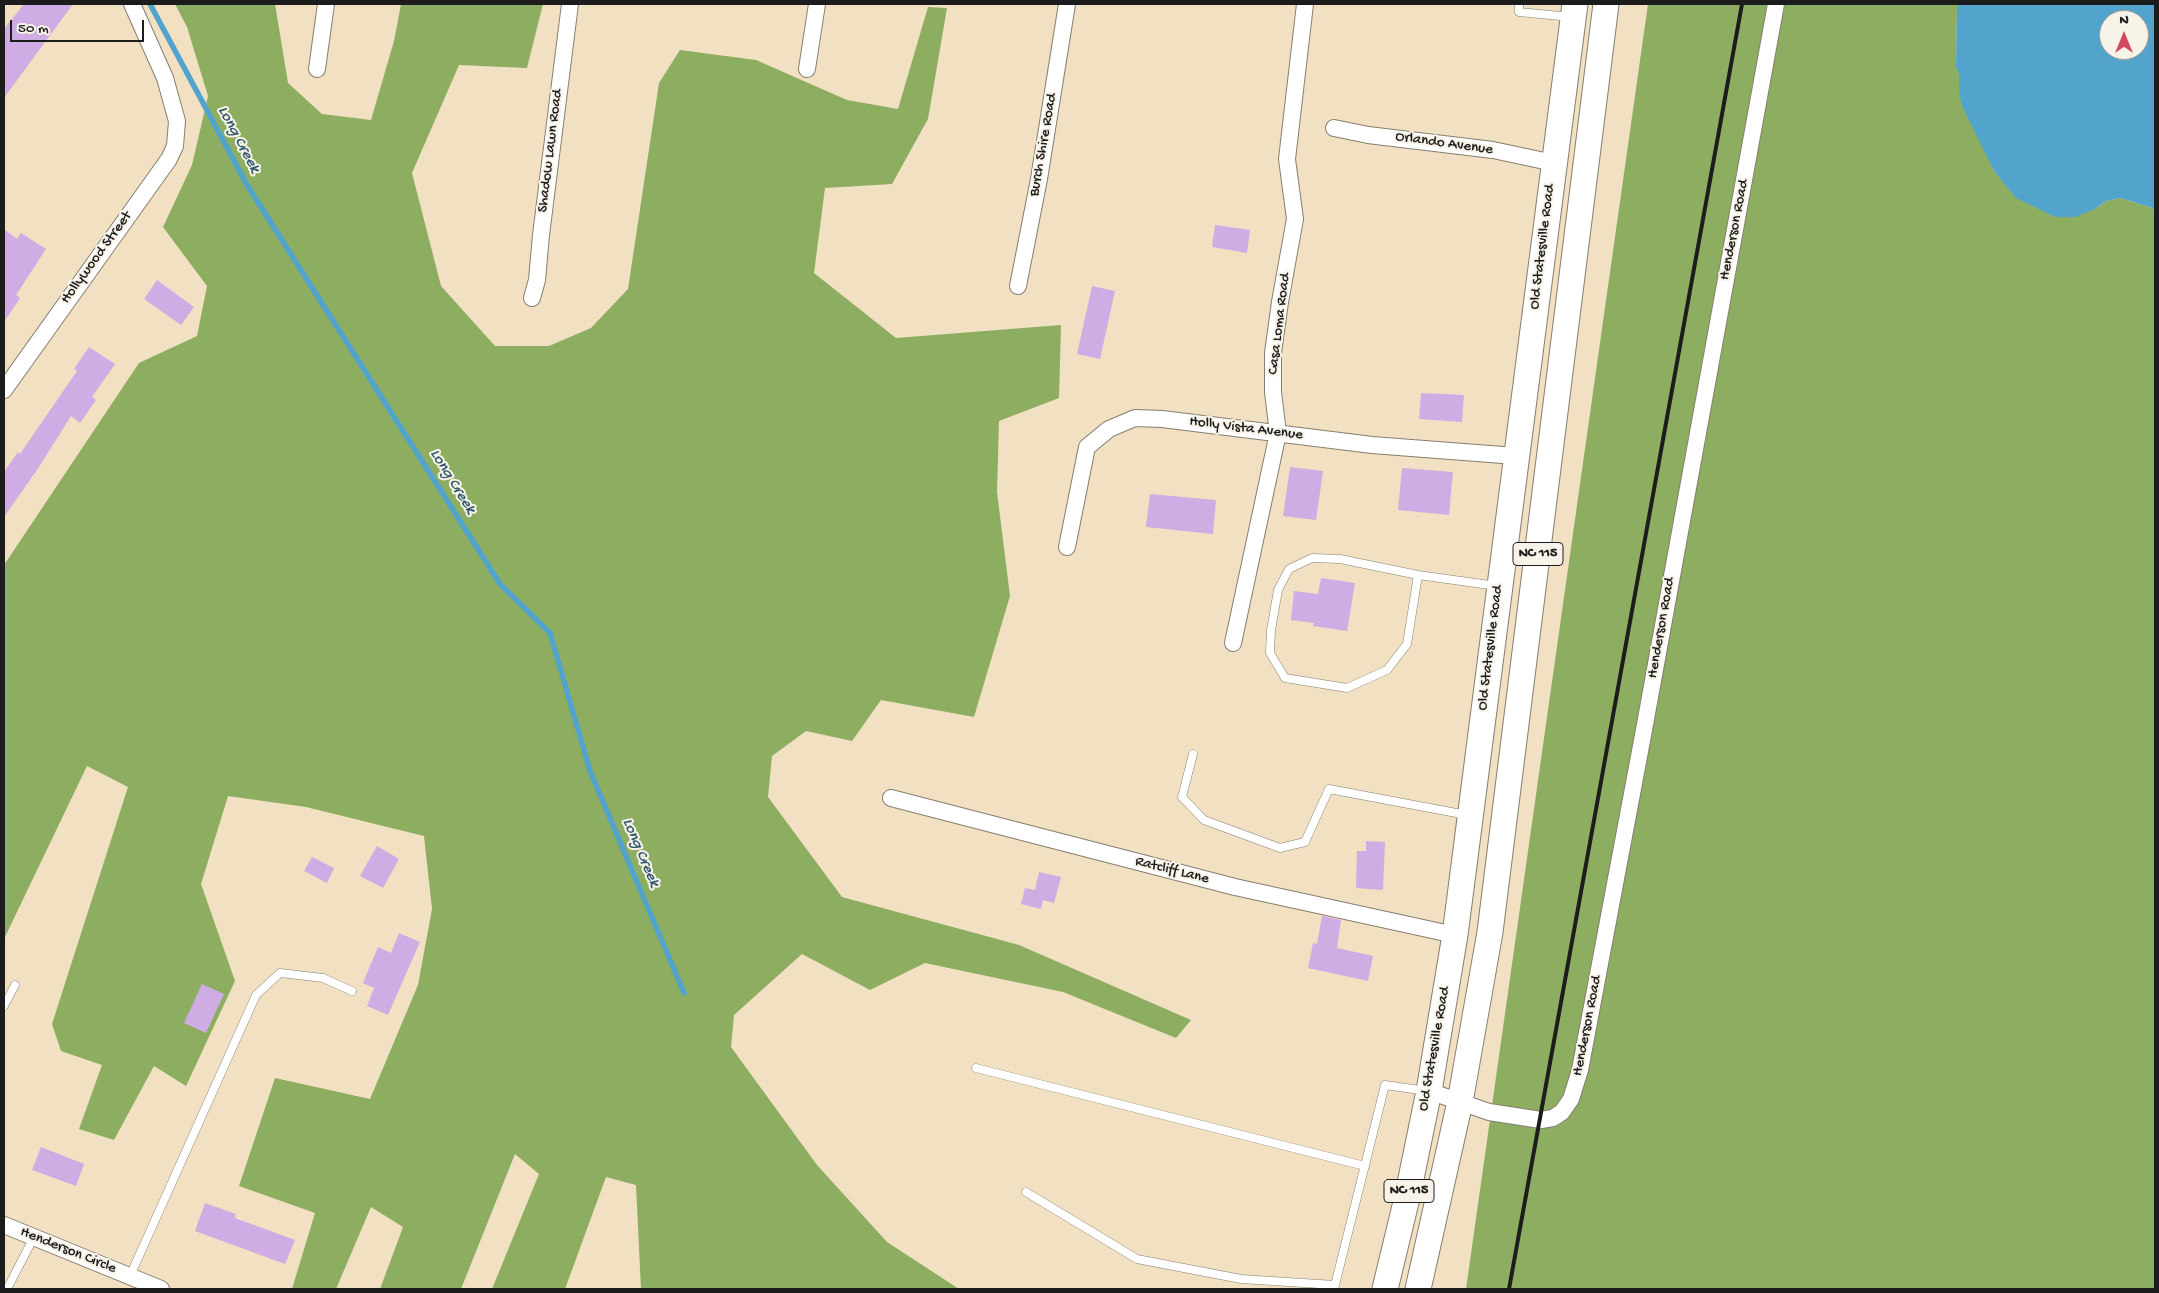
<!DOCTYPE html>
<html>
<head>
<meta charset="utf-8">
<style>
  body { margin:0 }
  #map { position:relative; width:2159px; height:1293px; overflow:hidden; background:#f1e0c2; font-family:"Gochi Hand",sans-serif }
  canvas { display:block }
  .frame { position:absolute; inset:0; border:5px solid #1c1c1c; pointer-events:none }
  .north { position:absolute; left:2099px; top:10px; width:50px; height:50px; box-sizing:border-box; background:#f7f3e8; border:1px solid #9f9d96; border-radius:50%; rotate:0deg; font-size:14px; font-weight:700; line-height:20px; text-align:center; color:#1c1c1c }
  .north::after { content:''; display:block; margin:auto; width:18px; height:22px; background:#d1495b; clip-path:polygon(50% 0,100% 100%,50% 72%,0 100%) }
  .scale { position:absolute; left:10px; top:20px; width:134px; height:22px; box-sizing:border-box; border:2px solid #1c1c1c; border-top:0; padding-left:6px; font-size:15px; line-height:18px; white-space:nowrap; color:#1c1c1c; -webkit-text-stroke:4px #f7f3e8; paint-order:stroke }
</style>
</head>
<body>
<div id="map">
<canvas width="2159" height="1293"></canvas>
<div class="frame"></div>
<div class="north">N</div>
<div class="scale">50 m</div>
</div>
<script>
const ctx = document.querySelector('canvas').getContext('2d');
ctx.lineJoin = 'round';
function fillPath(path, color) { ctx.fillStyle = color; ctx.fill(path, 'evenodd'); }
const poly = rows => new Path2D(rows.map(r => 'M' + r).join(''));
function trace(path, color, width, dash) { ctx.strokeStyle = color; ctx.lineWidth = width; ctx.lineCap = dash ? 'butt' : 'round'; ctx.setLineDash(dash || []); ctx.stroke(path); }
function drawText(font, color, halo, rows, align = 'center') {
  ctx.font = font + ' "Gochi Hand",sans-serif'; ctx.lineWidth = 4; ctx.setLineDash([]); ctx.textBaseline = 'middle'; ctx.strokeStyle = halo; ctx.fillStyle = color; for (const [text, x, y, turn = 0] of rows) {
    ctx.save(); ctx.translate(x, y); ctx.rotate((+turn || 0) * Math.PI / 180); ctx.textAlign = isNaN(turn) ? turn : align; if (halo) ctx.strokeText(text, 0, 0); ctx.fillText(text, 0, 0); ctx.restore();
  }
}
fillPath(poly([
  [175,4,275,4,288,83,322,114,371,120,394,41,401,4,543,4,527,68,459,65,412,173,441,286,495,346,549,346,591,328,628,289,659,83,680,50,756,60,847,100,898,109,928,7,947,8,928,119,892,184,825,188,814,273,896,338,1061,325,1059,398,999,421,997,492,1010,596,974,717,881,700,852,741,806,731,772,756,768,797,842,897,1019,945,1191,1020,1176,1038,1063,992,925,963,870,990,802,954,734,1015,731,1047,817,1165,887,1242,959,1289,641,1289,636,1185,606,1177,565,1289,492,1289,539,1174,515,1154,461,1289,380,1289,403,1227,371,1207,336,1289,292,1289,315,1213,239,1186,275,1078,370,1099,418,985,432,909,424,836,306,807,228,796,201,884,235,981,186,1086,154,1066,114,1140,79,1129,102,1065,61,1051,52,1024,128,787,87,766,4,939,4,565,139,363,197,336,207,286,163,227,192,165,208,96,187,27],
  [1648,4,1957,4,1956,67,1959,74,1959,93,1994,171,2016,197,2055,217,2095,209,2106,201,2121,198,2155,209,2155,1289,1466,1289]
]), '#8dad61');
fillPath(poly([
  [1957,4,2155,4,2155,209,2121,198,2106,201,2095,209,2075,217,2055,217,2016,198,1994,171,1962,106,1959,93,1959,74,1956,67],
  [2109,20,2139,20,2139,50,2109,50]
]), '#52a4cd');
trace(poly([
  [150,4,247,185,500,584,550,633,590,771,684,993]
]), '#52a4cd', 5.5);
fillPath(poly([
  [24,4,73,4,4,98,4,29],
  [1215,225,1250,230,1247,253,1212,247],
  [4,229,17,239,21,233,46,249,16,295,20,298,4,322],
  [157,280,194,307,181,325,144,299],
  [1092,286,1115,291,1100,359,1077,354],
  [89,347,115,364,92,397,96,400,80,423,71,416,39,467,4,517,4,472,18,452,20,454,77,371,74,369],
  [1421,393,1464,395,1462,422,1419,419],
  [1290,467,1323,471,1316,520,1283,516],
  [1402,468,1453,472,1449,515,1398,510],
  [1150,494,1216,500,1213,534,1146,527],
  [1321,578,1355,583,1347,631,1313,626,1314,623,1291,620,1294,591,1318,594],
  [1366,841,1385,842,1383,890,1356,888,1357,851,1366,851],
  [377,846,399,859,383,888,360,876],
  [312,857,334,868,327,883,304,871],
  [1039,872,1061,877,1054,903,1043,900,1041,909,1021,904,1025,888,1035,890],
  [1322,916,1341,920,1337,948,1373,956,1368,981,1308,968,1313,943,1317,944],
  [399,933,420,942,388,1015,367,1006,374,988,363,983,378,947,391,953],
  [202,984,224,994,206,1033,184,1023],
  [41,1147,84,1164,76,1186,32,1170],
  [205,1203,236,1214,235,1218,295,1240,285,1264,195,1231]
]), '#d0ace4');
const service = poly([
  [1519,4,1519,12,1571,17],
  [1418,575,1407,644,1387,670,1347,688,1285,678,1270,653,1271,630,1278,590,1289,569,1312,558,1340,559,1418,575,1497,586],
  [1193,754,1182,797,1204,820,1280,848,1305,842,1329,789,1467,815],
  [4,1006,15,985],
  [976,1068,1365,1166],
  [1026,1192,1137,1259,1241,1279,1335,1285],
  [130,1276,256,995,280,973,323,978,352,991],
  [7,1289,34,1237],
  [1334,1289,1385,1085,1427,1091]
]);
const minor = poly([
  [317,69,326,4],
  [807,69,817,4],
  [1334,128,1368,135,1493,150,1554,163],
  [1018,286,1039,179,1067,4],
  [532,298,537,280,541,235,570,4],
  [4,390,169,159,175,146,177,121,165,78,132,4],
  [1067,547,1087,447,1109,429,1135,418,1162,419,1372,445,1516,456],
  [1233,643,1278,433,1273,392,1273,353,1280,302,1295,219,1287,159,1305,4],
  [891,798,1235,887,1455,935],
  [1429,1091,1489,1112,1541,1120,1553,1118,1562,1112,1571,1099,1580,1070,1644,730,1776,4],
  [4,1225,161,1289]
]);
const primary = poly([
  [1385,1289,1407,1198,1429,1091,1455,935,1575,4],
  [1418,1289,1460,1102,1490,932,1606,4]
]);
trace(service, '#867e6f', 9);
trace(minor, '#867e6f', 18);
trace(primary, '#867e6f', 27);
trace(service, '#fff', 8);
trace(minor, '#fff', 16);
trace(primary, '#fff', 25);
trace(poly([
  [1509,1289,1742,4]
]), '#1c1c1c', 4);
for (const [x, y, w] of [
  [1538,554,50],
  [1409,1191,50]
]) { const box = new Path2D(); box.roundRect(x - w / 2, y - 11.5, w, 23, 4); ctx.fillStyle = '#f7f3e8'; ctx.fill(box); trace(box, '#1c1c1c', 1); }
drawText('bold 14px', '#1c1c1c', null, [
  ["NC 115",1538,554],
  ["NC 115",1409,1191]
]);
drawText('15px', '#1c1c1c', '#f7f3e8', [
  ["Orlando Avenue",1444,144,8],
  ["Burch Shire Road",1044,145,-80],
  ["Shadow Lawn Road",551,151,-83],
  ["Henderson Road",1735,230,-79],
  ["Old Statesville Road",1543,247,-83],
  ["Hollywood Street",97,258,-54],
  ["Casa Loma Road",1280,324,-83],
  ["Holly Vista Avenue",1246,429,7],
  ["Henderson Road",1662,628,-80],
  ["Old Statesville Road",1491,648,-83],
  ["Ratcliff Lane",1172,871,14],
  ["Henderson Road",1588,1026,-79],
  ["Old Statesville Road",1435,1049,-80],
  ["Henderson Circle",68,1251,22]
]);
drawText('italic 16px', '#34596c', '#f7f3e8', [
  ["Long Creek",238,140,62],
  ["Long Creek",452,482,58],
  ["Long Creek",640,853,67]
]);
</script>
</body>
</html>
